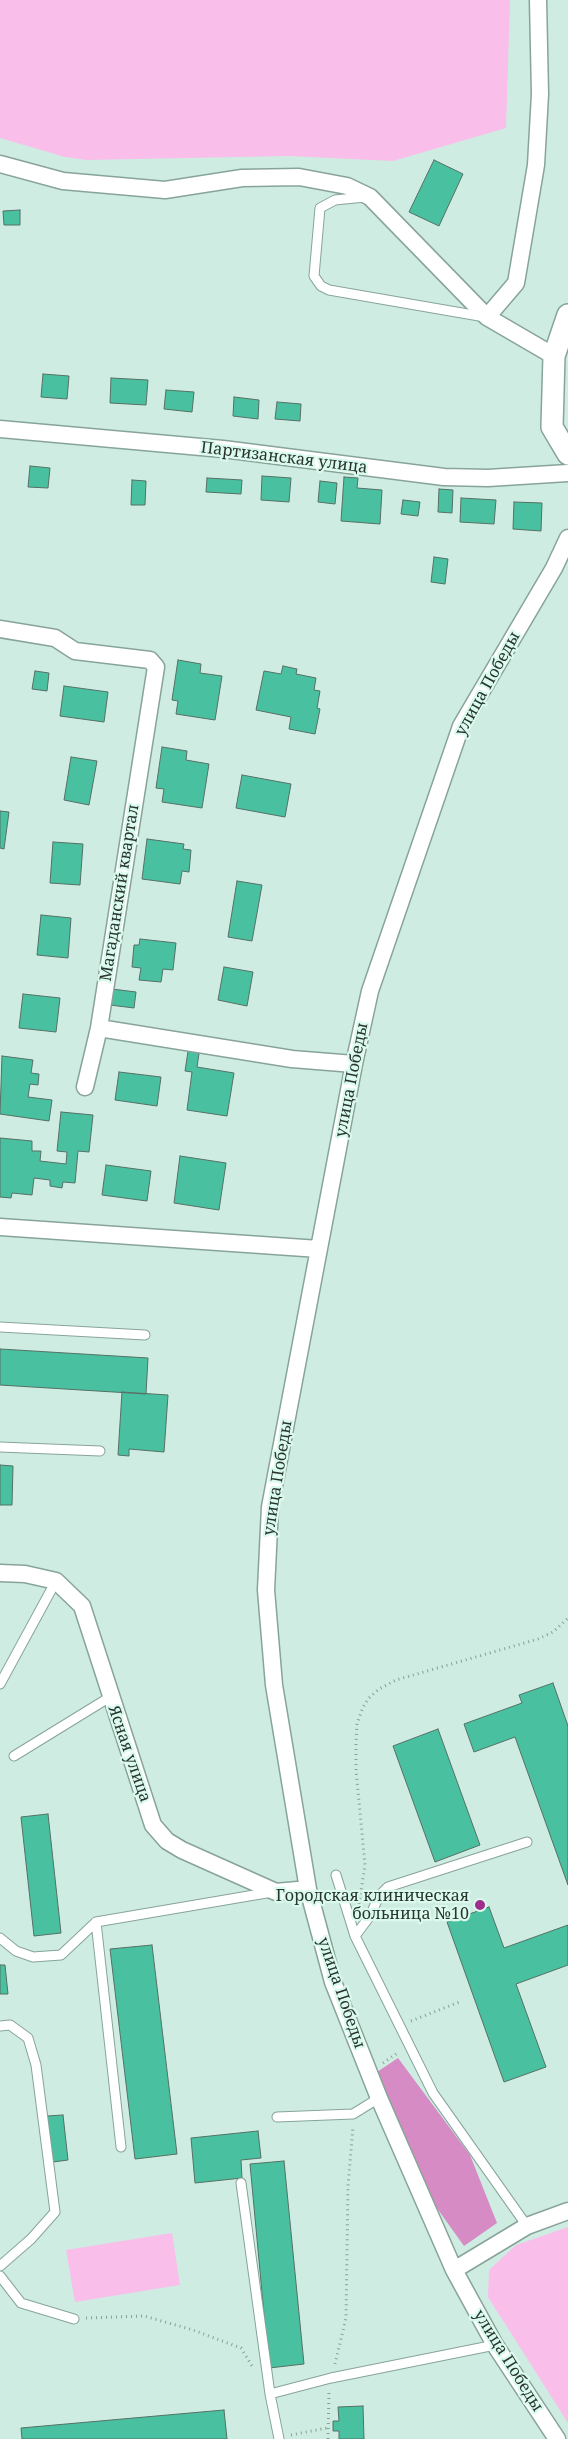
<!DOCTYPE html>
<html>
<head>
<meta charset="utf-8">
<style>
  body { margin:0 }
  canvas { display:block; background:#ceece1 }
</style>
</head>
<body>
<canvas width="568" height="2439"></canvas>
<script>
const ctx = document.querySelector('canvas').getContext('2d');
ctx.lineJoin = 'round';
function fillPath(path, color) { ctx.fillStyle = color; ctx.fill(path, 'evenodd'); }
const poly = rows => new Path2D(rows.map(r => 'M' + r).join(''));
function trace(path, color, width, dash) { ctx.strokeStyle = color; ctx.lineWidth = width; ctx.lineCap = dash ? 'butt' : 'round'; ctx.setLineDash(dash || []); ctx.stroke(path); }
function drawText(font, color, halo, rows, align = 'center') {
  ctx.font = font + ' "Noto Serif",serif'; ctx.lineWidth = 4.5; ctx.setLineDash([]); ctx.textBaseline = 'middle'; ctx.strokeStyle = halo; ctx.fillStyle = color; for (const [text, x, y, turn = 0] of rows) {
    ctx.save(); ctx.translate(x, y); ctx.rotate((+turn || 0) * Math.PI / 180); ctx.textAlign = isNaN(turn) ? turn : align; if (halo) ctx.strokeText(text, 0, 0); ctx.fillText(text, 0, 0); ctx.restore();
  }
}
fillPath(poly([
  [0,0,510,0,506,128,393,161,289,156,86,160,65,157,0,138],
  [568,2227,568,2423,488,2297,489,2270,516,2245],
  [172,2233,180,2285,75,2302,66,2250]
]), '#fabeeb');
fillPath(poly([
  [398,2058,470,2155,497,2223,464,2246,434,2204,371,2076]
]), '#d68bc5');
const building = poly([
  [434,160,463,174,439,226,409,212,434,160],
  [20,210,20,225,4,225,3,211,20,210],
  [43,374,69,376,67,399,41,397,43,374],
  [111,378,148,380,146,405,110,403,111,378],
  [166,390,194,392,192,412,164,409,166,390],
  [234,397,259,400,258,419,233,416,234,397],
  [277,402,301,404,300,421,275,419,277,402],
  [30,466,50,468,48,488,28,487,30,466],
  [262,476,291,478,289,502,261,500,262,476],
  [344,477,358,478,357,488,382,490,380,524,341,521,344,477],
  [207,478,242,480,241,494,206,492,207,478],
  [132,480,146,481,145,505,131,505,132,480],
  [320,481,337,483,335,504,318,502,320,481],
  [439,489,453,490,452,513,438,512,439,489],
  [461,498,496,500,494,524,460,522,461,498],
  [403,500,420,502,418,516,401,514,403,500],
  [514,502,542,503,541,531,513,529,514,502],
  [434,557,448,559,445,584,431,582,434,557],
  [178,660,201,664,200,673,222,676,215,720,176,714,178,701,172,700,178,660],
  [283,666,297,669,296,674,316,678,314,690,320,691,317,708,320,709,315,734,289,729,291,717,256,710,264,671,281,674,283,666],
  [35,671,49,673,47,691,32,689,35,671],
  [64,686,108,692,104,722,60,716,64,686],
  [162,747,187,751,186,760,209,764,202,808,162,802,164,789,156,788,162,747],
  [71,757,97,761,89,805,64,800,71,757],
  [242,775,291,784,285,817,236,808,242,775],
  [0,811,9,812,4,849,0,848,0,811],
  [147,839,184,844,183,849,191,850,189,872,182,871,180,884,142,879,147,839],
  [53,842,83,844,80,885,50,883,53,842],
  [237,881,262,885,252,941,228,937,237,881],
  [41,915,71,918,68,958,37,955,41,915],
  [140,939,176,943,173,970,163,969,161,982,139,980,141,968,132,967,134,945,139,945,140,939],
  [224,967,253,972,247,1006,218,1000,224,967],
  [112,989,136,992,134,1008,110,1005,112,989],
  [23,994,60,998,56,1032,19,1028,23,994],
  [189,1045,200,1047,197,1067,234,1073,227,1116,187,1110,192,1072,185,1071,189,1045],
  [2,1056,33,1060,31,1073,39,1074,38,1085,30,1084,28,1097,52,1100,49,1121,0,1114,2,1056],
  [119,1072,161,1077,157,1106,115,1100,119,1072],
  [61,1112,93,1115,89,1152,78,1151,75,1183,63,1182,62,1188,50,1186,50,1180,34,1178,32,1195,12,1193,11,1198,0,1197,0,1138,32,1141,32,1151,41,1151,40,1161,66,1164,67,1152,57,1151,61,1112],
  [180,1156,226,1163,219,1210,174,1203,180,1156],
  [106,1165,151,1171,147,1201,102,1195,106,1165],
  [0,1349,148,1358,146,1394,0,1385,0,1349],
  [122,1392,168,1395,164,1452,129,1449,129,1456,118,1455,122,1392],
  [0,1465,13,1466,12,1505,0,1505,0,1465],
  [553,1683,568,1726,568,1885,515,1737,474,1752,464,1724,522,1703,519,1695,553,1683],
  [438,1729,480,1845,435,1862,393,1746,438,1729],
  [48,1814,61,1933,34,1936,21,1817,48,1814],
  [489,1907,504,1948,568,1925,568,1965,516,1984,546,2067,504,2082,447,1922,489,1907],
  [152,1945,177,2154,135,2159,110,1949,152,1945],
  [0,1965,5,1965,8,1994,0,1994,0,1965],
  [63,2115,68,2160,53,2162,47,2116,63,2115],
  [258,2131,261,2158,241,2160,242,2178,195,2183,191,2138,258,2131],
  [284,2161,304,2364,269,2368,250,2164,284,2161],
  [363,2406,364,2439,339,2439,339,2431,333,2431,333,2421,339,2421,338,2407,363,2406],
  [224,2410,227,2439,22,2439,21,2428,224,2410]
]);
fillPath(building, '#49c1a0');
trace(building, '#557066', 1);
const service = poly([
  [365,197,335,200,320,208,314,276,321,286,329,290,485,317],
  [0,1327,145,1335],
  [0,1447,100,1451],
  [0,1684,56,1581],
  [14,1756,110,1697],
  [336,1875,355,1936,433,2093,527,2226],
  [355,1936,370,1916,379,1896,388,1887,527,1842],
  [0,1938,16,1951,33,1957,61,1955,96,1922],
  [0,2026,10,2025,28,2038,36,2065,55,2212,31,2239,0,2266],
  [277,2117,353,2114,379,2098],
  [121,2147,96,1922,272,1892],
  [241,2183,270,2394,279,2439],
  [0,2276,21,2303,74,2319],
  [270,2394,331,2378,495,2345]
]);
const minor = poly([
  [0,164,63,181,165,190,242,178,299,177,347,186,370,197,487,317,554,356],
  [487,317,516,283,536,165,540,94,538,0],
  [0,429,223,449,444,477,488,478,568,473],
  [0,629,55,638,75,651,150,660,156,667,99,1028,292,1059,354,1064],
  [85,1087,99,1028],
  [0,1227,319,1249],
  [0,1573,25,1574,56,1581,82,1606,153,1825,167,1841,182,1850,276,1892,308,1889],
  [454,2270,527,2226,568,2211],
  [557,2439,495,2345,454,2270,379,2098,333,1982,308,1889,274,1685,266,1590,270,1507,354,1064,370,991,461,726,554,568,568,538]
]);
const tertiary = poly([
  [568,315,554,356,552,427,568,454]
]);
trace(service, '#88a49a', 11);
trace(minor, '#88a49a', 19);
trace(tertiary, '#88a49a', 24);
trace(poly([
  [359,1904,365,1865,356,1770,356,1742,357,1724,363,1707,369,1698,379,1689,396,1680,538,1639,553,1632,568,1618],
  [411,2021,462,2001],
  [383,2063,399,2052],
  [86,2318,144,2316,193,2330,241,2348,252,2366],
  [335,2364,346,2318,348,2186,353,2127],
  [291,2435,327,2428],
  [328,2439,329,2392]
]), '#89a098', 3, [1, 4]);
trace(service, '#fff', 9);
trace(minor, '#fff', 16);
trace(tertiary, '#fff', 21);
for (const [x, y, r, color] of [
  [480,1905,6,"#9e2d8b"]
]) { const dot = new Path2D(); dot.arc(x, y, r, 0, 2 * Math.PI); ctx.fillStyle = color; ctx.fill(dot); trace(dot, '#dbfaee', 2); }
drawText('16px', '#293430', '#dbfaee', [
  ["Партизанская улица",284,458,7],
  ["улица Победы",488,684,-61],
  ["Магаданский квартал",120,893,-81],
  ["улица Победы",352,1080,-79],
  ["улица Победы",278,1478,-81],
  ["Ясная улица",129,1754,71],
  ["улица Победы",341,1993,71],
  ["улица Победы",508,2361,58]
]);
drawText('16px', '#293430', '#dbfaee', [
  ["Городская клиническая",469,1896],
  ["больница №10",469,1914]
], 'right');
</script>
</body>
</html>
